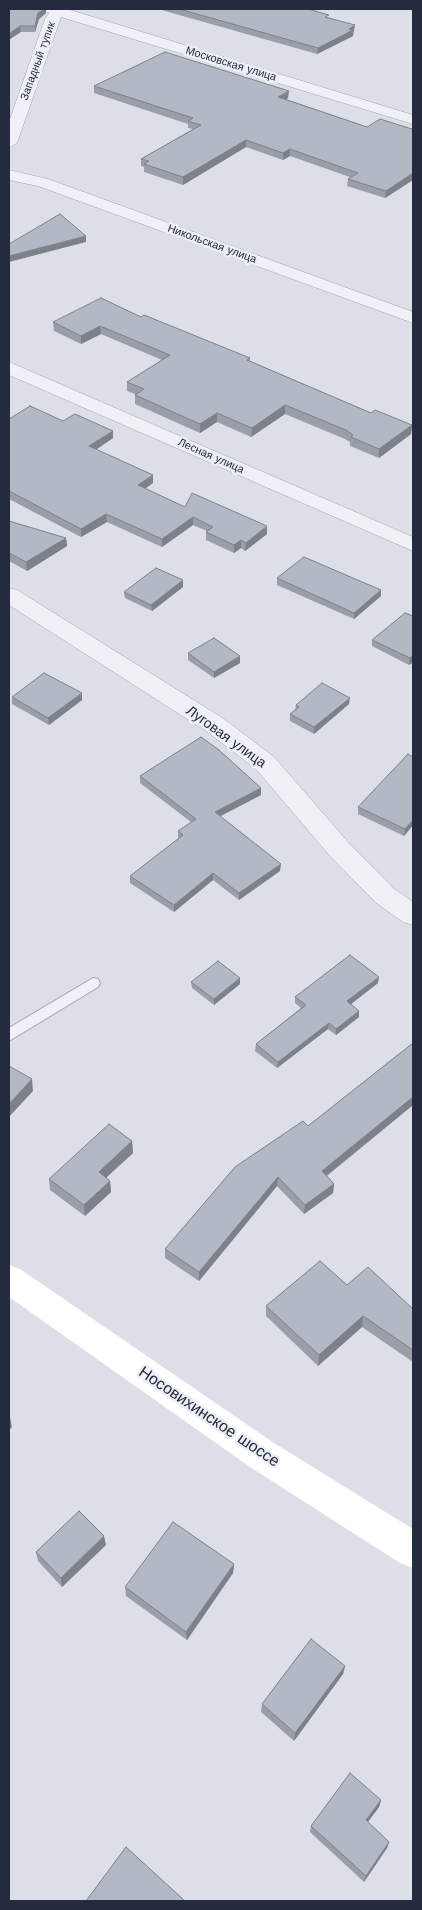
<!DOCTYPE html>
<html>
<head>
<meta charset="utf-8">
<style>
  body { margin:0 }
  #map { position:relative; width:422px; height:1910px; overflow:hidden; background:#dcdfe8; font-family:"Work Sans",sans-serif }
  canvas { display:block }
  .frame { position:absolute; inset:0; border:10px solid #252b3f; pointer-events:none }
</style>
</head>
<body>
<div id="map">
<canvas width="422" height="1910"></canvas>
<div class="frame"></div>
</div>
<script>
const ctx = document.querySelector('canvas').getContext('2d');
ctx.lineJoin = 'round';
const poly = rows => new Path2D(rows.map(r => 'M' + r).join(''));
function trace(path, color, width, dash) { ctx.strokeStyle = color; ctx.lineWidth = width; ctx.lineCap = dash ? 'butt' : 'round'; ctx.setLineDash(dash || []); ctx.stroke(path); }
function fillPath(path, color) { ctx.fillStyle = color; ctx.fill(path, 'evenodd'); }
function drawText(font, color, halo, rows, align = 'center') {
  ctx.font = font + ' "Work Sans",sans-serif'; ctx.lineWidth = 5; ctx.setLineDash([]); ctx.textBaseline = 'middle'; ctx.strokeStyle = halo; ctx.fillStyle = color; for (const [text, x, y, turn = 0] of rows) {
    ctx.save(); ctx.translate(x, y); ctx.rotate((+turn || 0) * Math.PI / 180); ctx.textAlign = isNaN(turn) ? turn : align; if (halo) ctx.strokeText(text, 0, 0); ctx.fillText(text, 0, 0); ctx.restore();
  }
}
const service = poly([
  [93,978,98,979,100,983,98,987,9,1041,9,1028,93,978]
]);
const minor = poly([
  [42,9,67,9,413,115,413,124,61,17,17,143,9,148,9,122,45,19,49,13,42,9],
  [9,170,48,179,413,312,413,323,38,186,9,180,9,170],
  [9,362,413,537,413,551,9,375,9,362],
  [9,588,17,590,224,719,274,757,348,842,393,888,413,902,413,925,403,922,375,902,330,856,256,769,206,731,9,605,9,588]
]);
trace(service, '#a1a5b2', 2);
trace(minor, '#a1a5b2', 1);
fillPath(service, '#eff1f6');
fillPath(minor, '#eff1f6');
fillPath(poly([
  [9,1265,20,1269,274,1443,413,1529,413,1568,400,1563,250,1467,9,1297,9,1265]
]), '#fff');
fillPath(poly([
  [9,9,46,13,39,19,35,32,21,32],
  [158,9,308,9,329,18,354,32,353,32,353,36,317,54],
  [94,86,288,98,286,99,367,127,412,129,413,129,413,180,385,198,347,186,348,179,350,177,290,156,283,160,246,147,183,185,144,172,144,167,141,166,141,159,193,129,188,128,188,124,94,93],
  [141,317,250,358,250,361,371,413,412,425,411,434,379,458,350,446,350,442,345,439,285,414,251,437,217,422,200,433,135,404,135,394,127,391,127,382,162,360,101,334,81,344,54,331,53,322],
  [9,419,63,421,113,431,113,438,96,450,153,483,145,489,185,507,267,534,245,551,241,548,234,553,206,540,206,532,207,531,193,525,162,547,107,522,81,537,9,499],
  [9,521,66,538,67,546,27,571,9,561],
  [277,578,381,596,354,619,277,585],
  [183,587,152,611,125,598,124,592],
  [413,616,413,662,409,665,372,646,372,640],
  [188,653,240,663,214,678,188,660],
  [12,697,82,700,49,725,12,704],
  [349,704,314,734,290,721,290,714,295,710,296,705],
  [140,776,261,788,261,795,220,816,280,871,239,900,213,880,174,912,130,883,130,876,179,838,178,837,178,831,191,822,140,783],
  [358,807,413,825,404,836,358,814],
  [191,982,240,984,214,1005,192,988],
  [378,983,351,1004,359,1011,359,1017,336,1035,328,1029,277,1068,255,1051,256,1044,301,1008,295,1003,295,997],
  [413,1043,413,1105,327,1176,334,1184,333,1193,304,1214,277,1186,199,1281,165,1258,165,1249,308,1126],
  [132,1141,133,1153,106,1178,110,1181,111,1192,85,1216,50,1190,49,1179],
  [347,1285,413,1309,413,1362,362,1327,318,1366,266,1316,266,1306],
  [106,1545,62,1587,38,1561,36,1552],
  [234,1564,233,1573,187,1640,126,1596,125,1587],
  [345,1666,343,1674,294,1741,261,1712,262,1704],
  [381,1800,379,1807,368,1822,389,1842,387,1848,364,1882,310,1832,311,1826]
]), '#9a9ea9');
fillPath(poly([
  [44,9,46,9,46,13,39,19,35,32,35,26,38,13],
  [355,25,353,36,317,54,318,48],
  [20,26,21,32,9,40,9,34],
  [289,91,288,98,278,104,278,97],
  [246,140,246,147,183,185,183,177],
  [290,149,290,156,283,160,283,153],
  [413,173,413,180,385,198,386,191],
  [86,236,86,242,9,262,9,264,9,256],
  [100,326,101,334,81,344,81,336],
  [285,405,285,414,251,437,252,428],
  [217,413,217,422,200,433,200,424],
  [412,425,411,434,379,458,379,449],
  [113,431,113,438,89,454,89,446],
  [153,475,153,483,138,493,138,485],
  [106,514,107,522,81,537,81,529],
  [193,517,193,525,162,547,162,539],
  [267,526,267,534,245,551,246,543],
  [66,538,67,546,27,571,26,562],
  [241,540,241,548,234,553,234,545],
  [183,580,183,587,152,611,151,605],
  [381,590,381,596,354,619,354,613],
  [240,656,240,663,214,678,214,672],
  [413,656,413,662,409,665,410,658],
  [82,693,82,700,49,725,48,718],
  [350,698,349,704,314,734,314,727],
  [261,788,261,795,215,819,215,812],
  [413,820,413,825,404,836,405,829],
  [10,828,10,835,9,836,9,829],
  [281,864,280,871,239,900,239,893],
  [213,873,213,880,174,912,174,905],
  [379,977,378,983,346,1008,347,1001],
  [240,978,240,984,214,1005,214,999],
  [359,1011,359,1017,336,1035,336,1029],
  [329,1023,328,1029,277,1068,278,1062],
  [32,1079,33,1091,9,1117,9,1104],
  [413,1097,413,1105,321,1180,322,1171],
  [132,1141,133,1153,100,1183,99,1172],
  [278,1177,277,1186,199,1281,199,1272],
  [110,1181,111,1192,85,1216,84,1205],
  [334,1184,333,1193,304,1214,305,1205],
  [363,1316,362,1327,318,1366,319,1355],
  [10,1417,12,1427,9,1430,9,1418],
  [104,1536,106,1545,62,1587,61,1578],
  [234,1564,233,1573,187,1640,186,1632],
  [345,1666,343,1674,294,1741,295,1733],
  [381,1800,379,1807,364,1827,366,1820],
  [389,1842,387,1848,364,1882,366,1876]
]), '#7d818a');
const building = poly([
  [9,9,44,9,38,13,35,26,20,26,9,34,9,9],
  [179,9,308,9,329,15,325,17,355,25,349,29,353,30,318,48,179,9],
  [165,52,289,91,278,97,367,127,380,119,412,129,413,129,413,173,386,191,348,179,358,173,290,149,283,153,246,140,183,177,144,164,149,161,141,159,201,125,188,121,193,118,94,86,165,52],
  [60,214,86,236,9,256,9,244,60,214],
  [101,298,141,317,144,315,250,358,247,360,371,413,375,410,412,425,379,449,351,437,353,435,346,430,285,405,252,428,217,413,200,424,135,395,144,389,127,382,170,355,100,326,81,336,53,322,101,298],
  [30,406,63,421,75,414,113,431,89,446,153,475,138,485,185,507,192,493,267,526,246,543,241,540,234,545,206,532,213,527,193,517,162,539,106,514,81,529,9,491,9,419,30,406],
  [9,521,66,538,26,562,9,553,9,521],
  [304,557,381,590,354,613,277,578,304,557],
  [156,568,183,580,151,605,124,592,156,568],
  [405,613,413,616,413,656,410,658,372,640,405,613],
  [214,638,240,656,214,672,188,653,214,638],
  [44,673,82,693,48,718,12,697,44,673],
  [322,683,350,698,314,727,290,714,299,707,296,705,322,683],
  [201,737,219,750,261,788,215,812,281,864,239,893,213,873,174,905,130,876,183,835,178,831,196,819,140,776,201,737],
  [408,754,413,757,413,820,405,829,358,807,408,754],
  [350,955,379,977,347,1001,359,1011,336,1029,329,1023,278,1062,256,1044,306,1005,295,997,350,955],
  [218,961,240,978,214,999,191,982,218,961],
  [413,1043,413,1097,322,1171,334,1184,305,1205,278,1177,199,1272,165,1249,235,1167,303,1121,308,1126,413,1043],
  [9,1066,32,1079,9,1104,9,1066],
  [109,1124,132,1141,99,1172,110,1181,84,1205,49,1179,109,1124],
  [320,1261,347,1285,368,1267,413,1309,413,1350,363,1316,319,1355,266,1306,320,1261],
  [79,1511,104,1536,61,1578,36,1552,79,1511],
  [173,1522,234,1564,186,1632,125,1587,173,1522],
  [311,1639,345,1666,295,1733,262,1704,311,1639],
  [350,1773,381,1800,366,1820,389,1842,366,1876,311,1826,350,1773],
  [126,1847,185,1901,86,1901,126,1847]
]);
fillPath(building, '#b3b8c5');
trace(building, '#7d818a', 1);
drawText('11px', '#252b3f', '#eceff5', [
  ["Западный тупик",38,61,-70],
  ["Московская улица",231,64,17],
  ["Никольская улица",212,244,20],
  ["Лесная улица",211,456,24]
]);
drawText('14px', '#252b3f', '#eceff5', [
  ["Луговая улица",226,737,36]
]);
drawText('16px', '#252b3f', '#eceff5', [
  ["Носовихинское шоссе",209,1417,34]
]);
</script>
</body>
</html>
